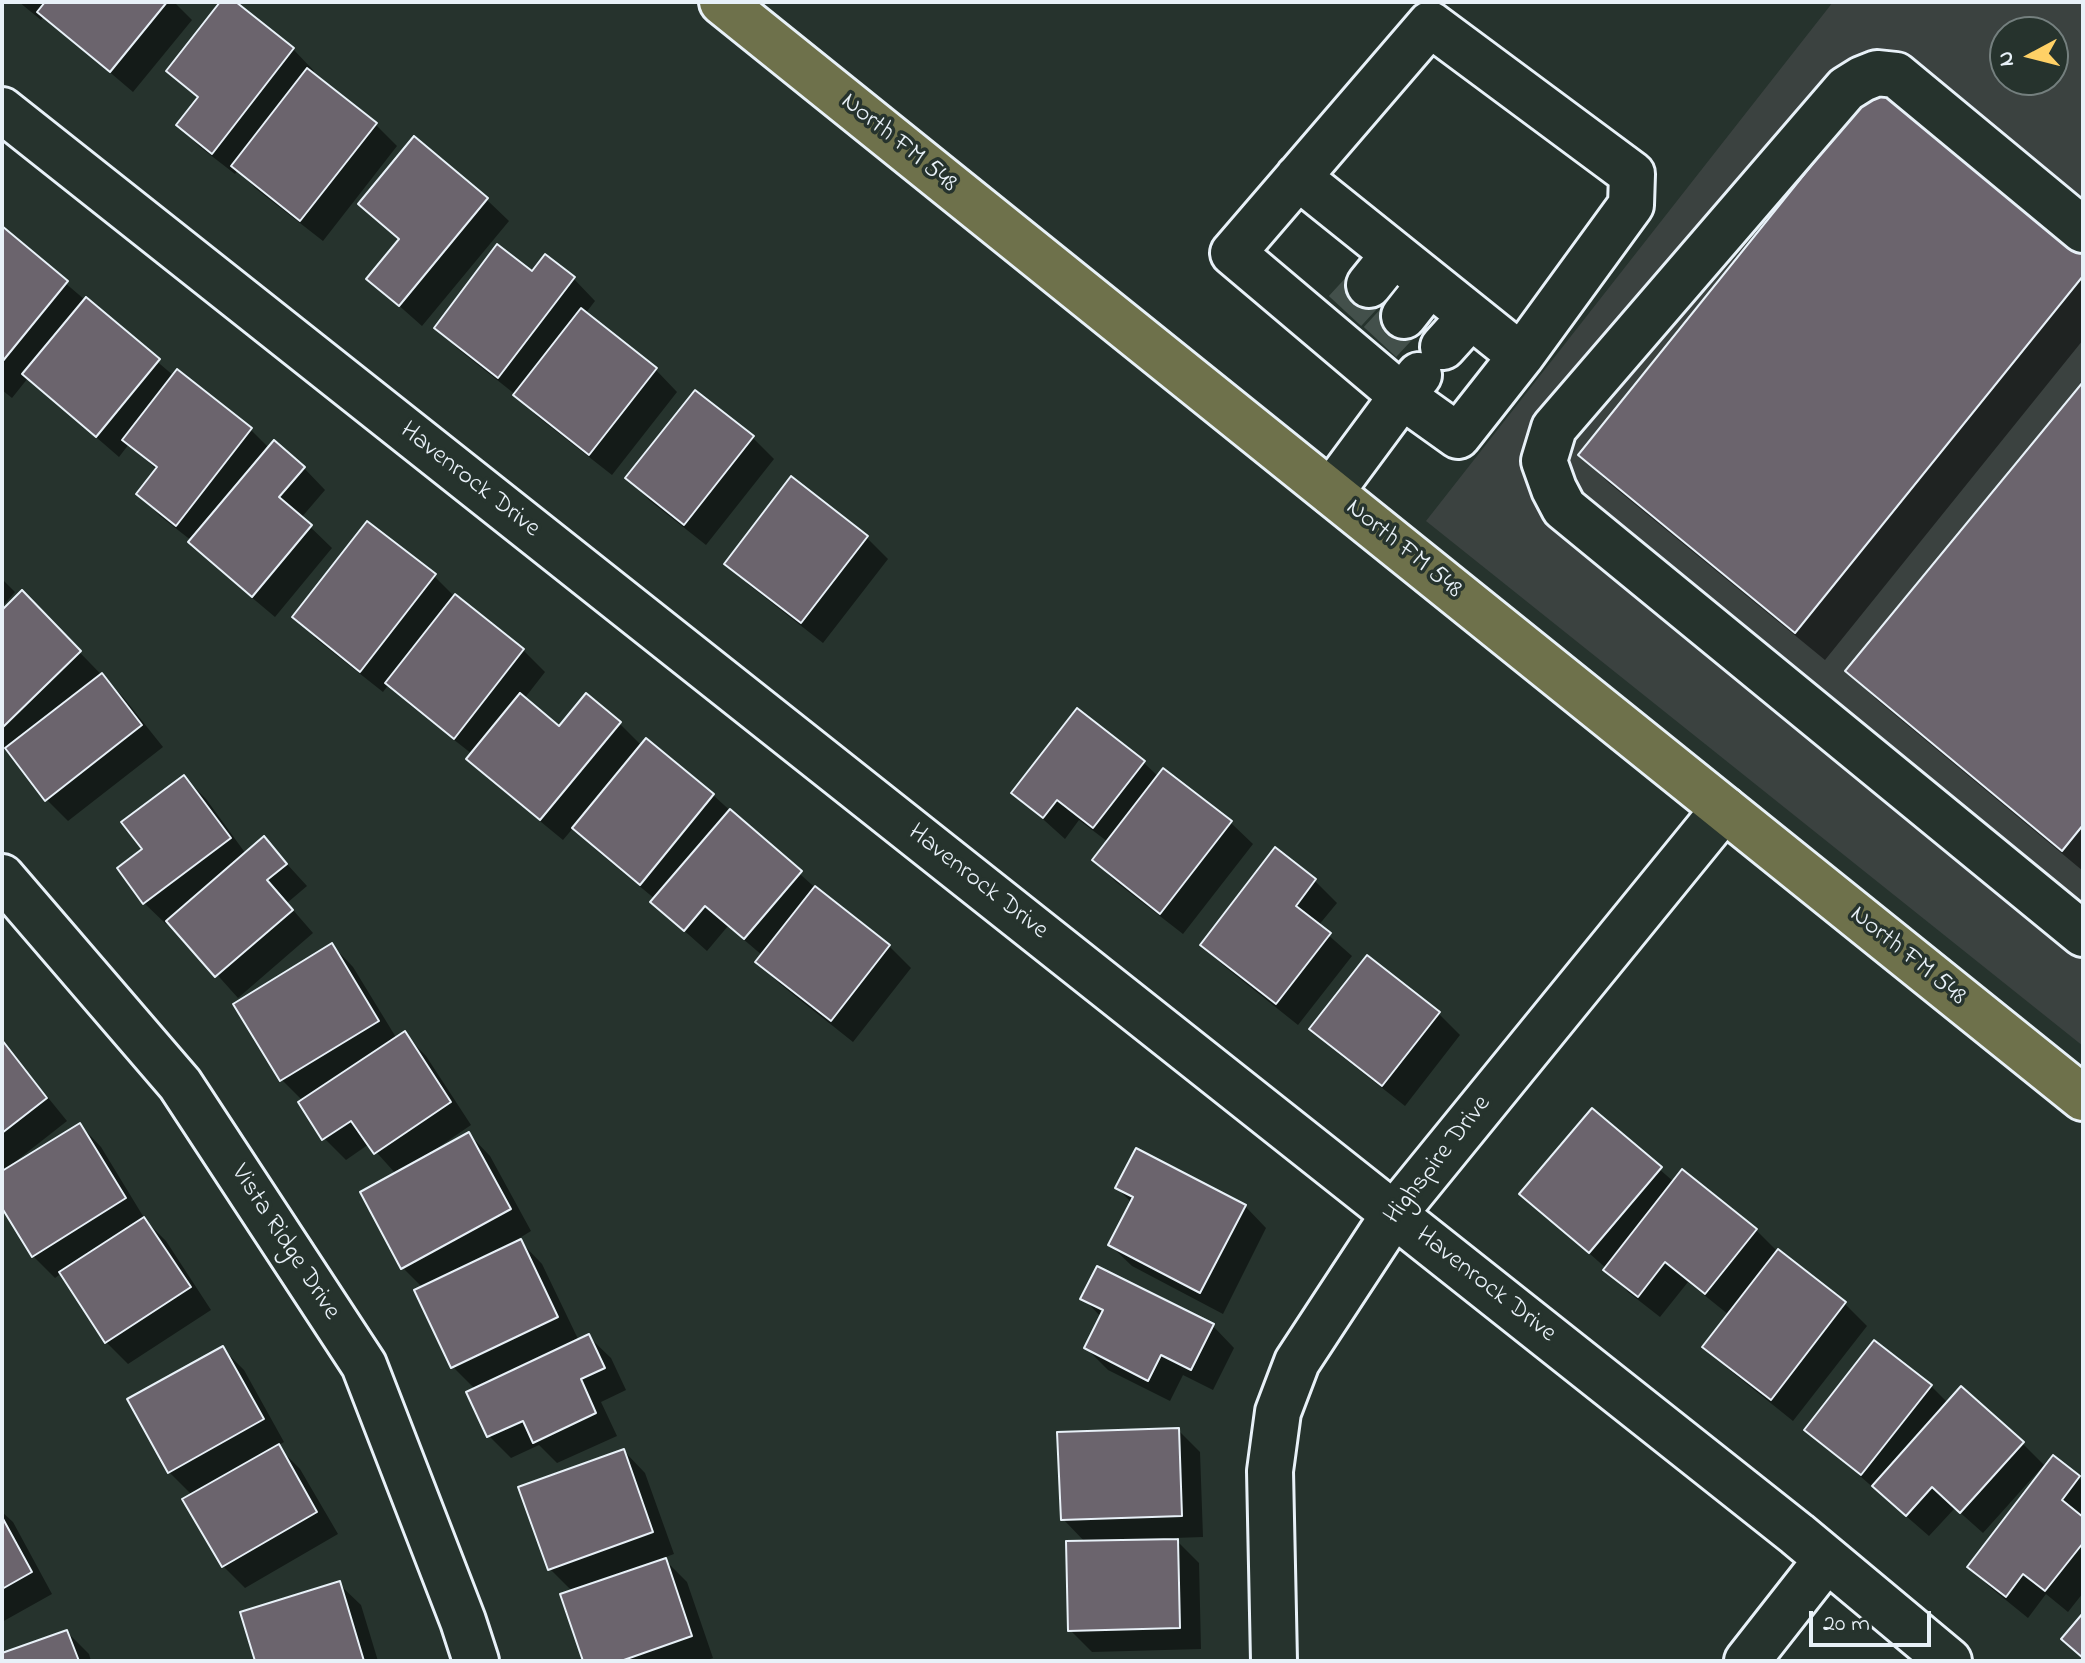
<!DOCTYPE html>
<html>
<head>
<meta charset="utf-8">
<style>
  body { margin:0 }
  #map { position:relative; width:2085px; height:1663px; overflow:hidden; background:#26332d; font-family:"Indie Flower",sans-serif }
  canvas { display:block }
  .frame { position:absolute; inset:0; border:4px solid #e8f1f8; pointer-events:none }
  .north { position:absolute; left:1989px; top:16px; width:80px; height:80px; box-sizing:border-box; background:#26332d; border:2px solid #747f7e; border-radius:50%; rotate:263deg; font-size:22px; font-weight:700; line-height:32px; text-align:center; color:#e8f1f8 }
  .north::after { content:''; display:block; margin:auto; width:28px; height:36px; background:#ffd166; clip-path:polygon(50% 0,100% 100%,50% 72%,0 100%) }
  .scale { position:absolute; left:1809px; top:1611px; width:122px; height:36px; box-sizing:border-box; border:4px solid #e8f1f8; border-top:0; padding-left:10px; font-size:24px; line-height:28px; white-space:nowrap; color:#e8f1f8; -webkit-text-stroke:6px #26332d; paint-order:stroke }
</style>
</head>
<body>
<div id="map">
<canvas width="2085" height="1663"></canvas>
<div class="frame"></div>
<div class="north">N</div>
<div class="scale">20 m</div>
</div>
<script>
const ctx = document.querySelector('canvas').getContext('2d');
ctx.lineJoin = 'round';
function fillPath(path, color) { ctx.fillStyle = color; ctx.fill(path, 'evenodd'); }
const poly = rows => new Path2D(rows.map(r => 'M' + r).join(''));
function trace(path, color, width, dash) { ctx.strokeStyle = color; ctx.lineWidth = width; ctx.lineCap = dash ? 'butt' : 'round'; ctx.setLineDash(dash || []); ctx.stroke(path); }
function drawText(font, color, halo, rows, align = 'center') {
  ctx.font = font + ' "Indie Flower",sans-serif'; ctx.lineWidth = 7; ctx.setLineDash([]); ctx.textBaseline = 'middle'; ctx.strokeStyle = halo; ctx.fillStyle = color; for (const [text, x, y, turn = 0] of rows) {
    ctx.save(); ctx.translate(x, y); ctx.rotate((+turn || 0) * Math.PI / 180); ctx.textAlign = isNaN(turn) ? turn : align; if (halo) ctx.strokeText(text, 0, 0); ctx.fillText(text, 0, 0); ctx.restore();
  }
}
fillPath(poly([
  [1833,2,2083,2,2083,1046,1426,521],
  [2005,32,2053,32,2053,80,2005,80]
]), '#3b4240');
fillPath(poly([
  [19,2,174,2,192,20,133,92,44,16,41,20],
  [222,2,232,2,293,49,314,71,312,75,375,124,397,146,323,241,255,188,238,170,235,174,200,147,178,125,199,99,168,71],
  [414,139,487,200,509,221,422,326,369,279,400,241,361,204],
  [2,229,174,376,177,372,251,430,269,448,304,468,325,490,301,518,332,548,275,617,212,564,192,541,160,516,139,494,157,470,129,444,119,457,28,378,12,398,2,390],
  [2083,255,2083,340,1825,660,1609,483,1580,455],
  [545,257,574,279,595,301,585,314,656,370,677,392,612,475,538,417,516,395,458,349,436,328,532,273],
  [2083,385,2083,871,1876,699,1848,671],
  [752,437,774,459,706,545,649,500,628,478],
  [866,537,888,559,823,643,749,585,727,564],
  [434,576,454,596,523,650,545,672,524,699,560,728,619,723,642,746,713,795,822,894,889,946,911,968,853,1042,780,984,758,962,763,956,728,926,707,951,652,902,655,899,596,850,574,827,563,840,490,780,469,758,472,754,410,705,389,684,383,692,316,639,295,617],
  [2,579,15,592,2,607],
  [22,593,123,697,163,747,68,821,47,800,2,744,2,613],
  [1077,711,1144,763,1159,777,1164,770,1231,823,1253,844,1183,934,1116,882,1094,860,1108,842,1079,820,1065,839,1014,793],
  [184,777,206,799,246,854,264,839,307,886,287,903,313,933,238,998,170,922,166,924,144,903,145,849],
  [1276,850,1315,881,1337,903,1318,926,1352,956,1298,1025,1224,966,1202,945],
  [332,945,353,967,397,1039,404,1034,426,1056,471,1125,433,1151,434,1153,469,1134,490,1156,531,1231,518,1239,542,1264,579,1341,589,1337,611,1358,626,1390,601,1402,617,1436,557,1463,539,1445,511,1458,489,1436,469,1393,476,1390,453,1367,423,1288,403,1268,362,1193,396,1174,369,1144,346,1160,324,1138,303,1101,282,1080,236,1004],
  [1439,1014,1460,1035,1405,1106,1334,1050,1312,1029],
  [2,1041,67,1121,11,1165,13,1167,80,1125,101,1147,146,1221,166,1241,211,1310,128,1364,106,1342,62,1273,55,1278,33,1256,2,1205],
  [1593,1111,1674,1182,1756,1230,1778,1252,1845,1304,1867,1326,1793,1421,1727,1368,1705,1347,1729,1315,1688,1282,1660,1317,1628,1292,1607,1269,1522,1194],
  [1117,1188,1245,1206,1266,1228,1223,1314,1132,1266,1110,1245,1132,1203],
  [1083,1298,1213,1326,1234,1348,1213,1390,1183,1375,1170,1401,1108,1370,1086,1348,1101,1317],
  [222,1348,244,1370,284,1442,277,1446,300,1469,338,1534,245,1588,223,1566,193,1496,169,1472],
  [1931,1386,1948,1403,2022,1443,2044,1465,1983,1533,1955,1508,1929,1536,1807,1430],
  [1178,1430,1200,1452,1203,1537,1174,1538,1199,1563,1201,1649,1092,1652,1070,1630,1086,1543,1063,1519],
  [624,1451,645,1473,674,1554,663,1558,687,1582,713,1658,704,1661,585,1661,573,1592,550,1569],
  [2079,1478,2083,1482,2083,1593,2068,1612,2046,1594,2028,1618,1991,1588,1969,1567],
  [2,1512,13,1522,52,1594,2,1622],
  [339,1584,361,1605,378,1661,257,1661],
  [67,1632,89,1654,91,1661,2,1661,2,1655]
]), '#0007');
const building = poly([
  [45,2,167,2,110,72,37,12,45,2],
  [220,2,236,2,294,48,212,154,176,125,198,97,166,71,220,2],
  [307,68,377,123,300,221,231,166,307,68],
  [1877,84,2083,253,2083,276,1795,633,1578,455,1877,84],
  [414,136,488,198,399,306,366,279,399,239,358,204,414,136],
  [2,226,68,281,2,362,2,226],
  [497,244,532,271,545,254,575,277,498,378,434,328,497,244],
  [86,297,160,359,96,437,22,374,86,297],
  [581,308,657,368,589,455,513,395,581,308],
  [177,369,252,428,176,526,136,494,157,467,122,440,177,369],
  [2083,382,2083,825,2062,851,1845,671,2083,382],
  [695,390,754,436,684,525,625,478,695,390],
  [274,440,305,467,279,497,312,525,252,597,188,542,274,440],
  [791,476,868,536,801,623,724,564,791,476],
  [367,521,436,574,360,672,292,617,367,521],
  [22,590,81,651,2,728,2,610,22,590],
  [455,594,524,649,454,739,385,683,455,594],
  [102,673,142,725,45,801,5,748,102,673],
  [520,693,559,726,586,693,621,722,540,820,466,759,520,693],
  [1077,708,1145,761,1093,828,1057,800,1043,818,1011,793,1077,708],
  [646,738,714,794,640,885,572,828,646,738],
  [1163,768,1232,821,1160,914,1092,860,1163,768],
  [184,775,231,838,143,904,117,868,142,849,121,822,184,775],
  [730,809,802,871,744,939,705,906,684,931,650,902,730,809],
  [264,836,287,864,267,880,293,910,215,977,166,921,264,836],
  [1275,847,1316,879,1296,906,1331,933,1276,1004,1200,945,1275,847],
  [815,886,890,945,831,1021,755,962,815,886],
  [332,943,379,1021,280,1081,233,1004,332,943],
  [1367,955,1440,1012,1382,1086,1309,1029,1367,955],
  [405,1031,451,1102,374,1154,351,1121,322,1140,298,1102,405,1031],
  [2,1040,47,1098,2,1133,2,1040],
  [1592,1108,1662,1167,1589,1253,1519,1194,1592,1108],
  [80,1123,126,1198,32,1257,2,1208,2,1171,80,1123],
  [469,1132,511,1209,401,1269,360,1192,469,1132],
  [1136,1148,1246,1205,1200,1293,1108,1245,1133,1197,1115,1188,1136,1148],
  [1682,1169,1757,1229,1705,1294,1665,1262,1638,1297,1603,1270,1682,1169],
  [144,1217,191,1287,105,1343,59,1272,144,1217],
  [521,1239,558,1317,451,1368,414,1290,521,1239],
  [1778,1249,1846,1302,1771,1400,1702,1347,1778,1249],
  [1097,1266,1214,1324,1191,1370,1161,1355,1148,1381,1084,1348,1103,1310,1080,1299,1097,1266],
  [589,1334,605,1368,581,1379,596,1413,533,1443,523,1421,487,1437,466,1392,589,1334],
  [1874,1340,1932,1385,1861,1475,1804,1430,1874,1340],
  [223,1346,264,1419,168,1473,127,1399,223,1346],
  [1961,1386,2024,1442,1960,1513,1932,1487,1906,1516,1872,1486,1961,1386],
  [1179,1428,1182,1516,1061,1520,1057,1432,1179,1428],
  [279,1444,317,1512,222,1567,182,1499,279,1444],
  [624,1449,653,1532,548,1570,518,1487,624,1449],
  [2053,1455,2080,1476,2062,1500,2083,1517,2083,1543,2045,1591,2023,1574,2006,1597,1967,1567,2053,1455],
  [2,1517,32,1572,2,1589,2,1517],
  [1178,1539,1180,1628,1068,1631,1066,1541,1178,1539],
  [666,1558,692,1636,621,1661,583,1661,560,1594,666,1558],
  [340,1581,364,1661,255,1661,240,1612,340,1581],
  [2083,1613,2083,1658,2061,1639,2083,1613],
  [67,1630,79,1661,2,1661,2,1653,67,1630]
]);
fillPath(building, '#6b646d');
trace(building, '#e8f1f8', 2);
trace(poly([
  [1345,311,1369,285],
  [1380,342,1404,316]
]), '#43504b', 44, [44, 22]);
const minor = poly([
  [2,110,1797,1534,1949,1661],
  [1298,177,1521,356],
  [2083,230,1896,75,1877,73,1862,79,1846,89,1554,428,1544,461,1554,489,1564,508,2083,934],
  [1369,285,1394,254],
  [1404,316,1430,283],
  [1443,347,1471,316],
  [1331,492,1402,396,1233,253,1430,24,1632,174,1631,205,1521,356,1458,436,1402,396,1419,375],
  [2,877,180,1084,364,1365,463,1621,476,1661],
  [1274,1661,1270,1471,1278,1412,1297,1362,1394,1214,1724,809],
  [1747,1661,1827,1559]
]);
const major = poly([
  [722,2,2083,1098]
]);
trace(minor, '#e8f1f8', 50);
trace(major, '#e8f1f8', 50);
trace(minor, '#26332d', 44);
trace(major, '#6e714b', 44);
drawText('26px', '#e8f1f8', '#26332d', [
  ["North FM 548",898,144,39],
  ["Havenrock Drive",469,481,38],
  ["North FM 548",1403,550,39],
  ["Havenrock Drive",977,883,38],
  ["North FM 548",1907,957,39],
  ["Highspire Drive",1439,1161,-52],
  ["Vista Ridge Drive",284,1243,57],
  ["Havenrock Drive",1485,1286,38]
]);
</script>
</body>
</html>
